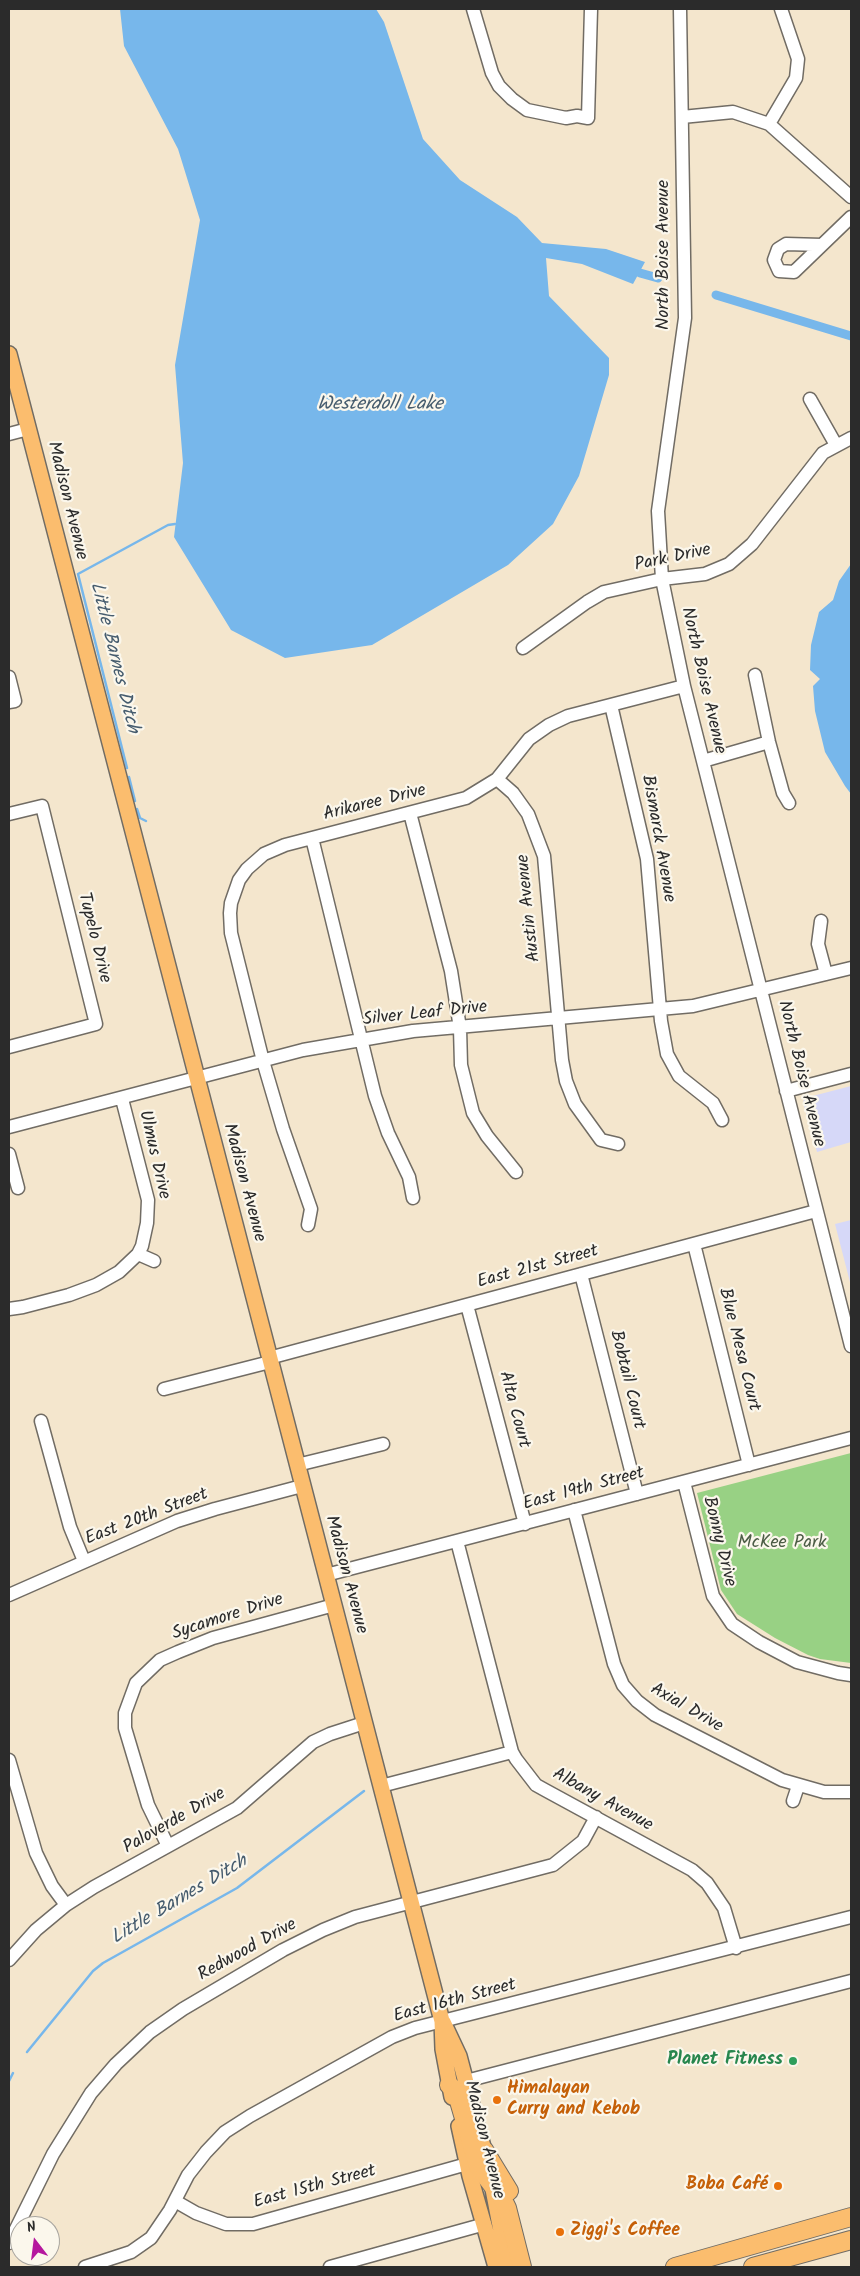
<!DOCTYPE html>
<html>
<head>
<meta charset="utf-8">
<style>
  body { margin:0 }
  #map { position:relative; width:860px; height:2276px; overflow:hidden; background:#f4e6cd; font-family:Kalam,sans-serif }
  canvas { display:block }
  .frame { position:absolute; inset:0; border:10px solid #2b2b2b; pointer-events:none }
  .north { position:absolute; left:10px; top:2216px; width:50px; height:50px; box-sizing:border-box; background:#fbf7ec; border:1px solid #a8a59f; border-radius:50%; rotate:345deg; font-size:14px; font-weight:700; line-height:20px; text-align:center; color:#2b2b2b }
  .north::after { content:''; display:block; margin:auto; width:18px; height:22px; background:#b5179e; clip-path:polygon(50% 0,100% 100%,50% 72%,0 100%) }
</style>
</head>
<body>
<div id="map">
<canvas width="860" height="2276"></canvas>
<div class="frame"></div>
<div class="north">N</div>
</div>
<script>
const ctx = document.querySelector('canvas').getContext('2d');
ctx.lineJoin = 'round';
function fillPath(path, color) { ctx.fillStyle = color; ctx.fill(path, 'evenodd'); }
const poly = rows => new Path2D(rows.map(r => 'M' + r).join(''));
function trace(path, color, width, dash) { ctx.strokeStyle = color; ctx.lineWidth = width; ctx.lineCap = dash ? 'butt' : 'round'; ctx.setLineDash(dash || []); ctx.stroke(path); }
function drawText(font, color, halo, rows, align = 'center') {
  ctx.font = font + ' Kalam,sans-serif'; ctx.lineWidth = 4.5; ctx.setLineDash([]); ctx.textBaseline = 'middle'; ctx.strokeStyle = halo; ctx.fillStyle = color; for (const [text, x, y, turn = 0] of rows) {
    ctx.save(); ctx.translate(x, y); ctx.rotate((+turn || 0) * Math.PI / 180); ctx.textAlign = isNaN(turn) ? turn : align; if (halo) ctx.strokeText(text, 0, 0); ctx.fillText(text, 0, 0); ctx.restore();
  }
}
fillPath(poly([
  [851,1086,851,1142,817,1152,803,1102,805,1098],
  [851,1220,851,1286,835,1224]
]), '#d6d8f8');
fillPath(poly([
  [851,1453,851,1663,820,1659,808,1655,775,1638,737,1614,721,1590,697,1493]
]), '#98d184');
fillPath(poly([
  [120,9,376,9,384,22,423,139,460,180,517,217,542,243,606,249,645,262,633,284,582,264,546,258,549,296,609,358,609,375,579,476,553,524,508,565,372,645,285,658,231,630,174,537,183,463,175,365,200,220,178,149,124,46],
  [851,564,851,794,845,786,825,752,815,711,813,686,820,679,810,670,811,645,819,612,833,600,839,581]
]), '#77b7eb');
trace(poly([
  [127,768,78,574,168,525,175,524],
  [129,777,135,801],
  [137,809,140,818,146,821],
  [27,2052,93,1971,103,1963,237,1888,364,1791],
  [9,2081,13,2073]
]), '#77b7eb', 2.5);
trace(poly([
  [640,273,658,278],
  [716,295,851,336]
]), '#77b7eb', 9);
const minor = poly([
  [473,9,492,73,499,86,512,99,527,110,566,118,577,116,588,118,591,9],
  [680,9,685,318,658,511,662,579,684,686,851,1346],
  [682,117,733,112,769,124,851,197],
  [769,124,796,78,798,59,781,9],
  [822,245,786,244,778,249,774,260,779,271,794,272,851,217],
  [810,399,836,445],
  [9,434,28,429],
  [523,648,587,602,604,592,662,579,705,574,729,564,752,544,823,453,851,438],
  [755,675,769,742,783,793,789,803],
  [9,677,15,701,9,702],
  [611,705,647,859,661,1021,667,1054,679,1076,713,1103,722,1120],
  [703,761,769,742],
  [497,779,513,793,528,814,544,856,562,1060,566,1081,575,1104,601,1140,618,1144],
  [410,813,451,971,460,1028,461,1065,473,1113,487,1136,516,1172],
  [9,814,42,806,96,1024,9,1047],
  [312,838,375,1096,388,1133,409,1177,413,1198],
  [821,921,818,944,826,974],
  [786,1091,851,1074],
  [9,1127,303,1050,413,1031,693,1006,851,968],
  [9,1154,18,1188],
  [308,1225,311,1209,283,1129,263,1061,231,933,230,913,231,903,239,880,247,869,264,854,285,845,466,798,497,779,529,739,549,725,568,716,684,686],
  [694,1244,749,1465],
  [138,1254,154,1261],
  [581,1274,637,1494],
  [467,1305,525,1524],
  [9,1309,23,1307,69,1295,96,1285,119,1272,138,1254,142,1246,147,1223,148,1200,122,1099],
  [269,1358,816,1211],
  [164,1389,270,1362],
  [41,1421,70,1527,84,1561],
  [297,1465,383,1444],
  [684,1482,713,1596,732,1624,759,1642,797,1662,838,1673,851,1675],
  [574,1510,614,1664,623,1685,637,1701,655,1715,782,1780,824,1792,851,1792],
  [457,1541,512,1752,516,1759,536,1785,545,1790,692,1870,707,1883,724,1908,736,1948],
  [326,1575,851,1438],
  [9,1595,177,1521,215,1509,302,1486],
  [9,1760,36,1853,52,1886,66,1905],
  [381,1786,512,1752],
  [793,1801,798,1786],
  [168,1846,148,1805,125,1728,125,1713,136,1683,160,1660,178,1652,213,1638,334,1605],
  [9,1960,36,1930,66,1905,94,1887,237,1808,313,1742,330,1734,364,1723],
  [466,2081,851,1981],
  [175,2201,196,2213,226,2224,253,2224,467,2164],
  [9,2243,53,2154,91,2093,116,2064,150,2032,183,2009,283,1950,323,1930,355,1917,553,1865,583,1841,596,1817],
  [85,2267,131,2252,151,2238,170,2210,188,2175,206,2152,225,2132,250,2116,392,2037,415,2028,851,1917],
  [330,2267,485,2224]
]);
const major = poly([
  [9,354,442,2021,443,2049,452,2097],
  [443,2022,459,2056,487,2162],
  [459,2126,470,2176,496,2267],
  [492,2184,508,2267]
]);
const highway = poly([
  [449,2085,456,2091,478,2166,502,2198,507,2208,522,2267],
  [484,2150,509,2191],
  [675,2267,851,2217],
  [753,2267,851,2240]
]);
trace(minor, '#716c64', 15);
trace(major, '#716c64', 18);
trace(highway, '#716c64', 20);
trace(minor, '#fff', 12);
trace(major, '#fbbd6e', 15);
trace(highway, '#fbbd6e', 18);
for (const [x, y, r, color] of [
  [793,2061,5,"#2e9e5b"],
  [497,2100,5,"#e8710a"],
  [778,2186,5,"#e8710a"],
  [560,2232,5,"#e8710a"]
]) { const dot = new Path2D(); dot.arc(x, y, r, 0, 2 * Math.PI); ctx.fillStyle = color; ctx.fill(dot); trace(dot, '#fbf7ec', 2); }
drawText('18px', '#2b2b2b', '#fbf7ec', [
  ["North Boise Avenue",665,255,-90],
  ["Madison Avenue",66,501,76],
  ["Park Drive",673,559,-12],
  ["North Boise Avenue",702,681,77],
  ["Arikaree Drive",375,804,-14],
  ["Bismarck Avenue",657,839,80],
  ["Austin Avenue",530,908,-96],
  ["Tupelo Drive",93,938,76],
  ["Silver Leaf Drive",425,1015,-6],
  ["North Boise Avenue",800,1074,76],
  ["Ulmus Drive",153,1155,77],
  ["Madison Avenue",243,1183,75],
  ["East 21st Street",538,1268,-15],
  ["Blue Mesa Court",738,1350,76],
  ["Bobtail Court",626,1380,76],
  ["Alta Court",513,1410,75],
  ["East 19th Street",584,1490,-15],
  ["East 20th Street",147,1518,-21],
  ["Bonny Drive",718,1542,76],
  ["Madison Avenue",345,1575,75],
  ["Sycamore Drive",228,1618,-18],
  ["Axial Drive",686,1709,30],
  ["Albany Avenue",602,1801,29],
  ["Paloverde Drive",175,1822,-30],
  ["Redwood Drive",248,1951,-29],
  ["East 16th Street",455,2002,-15],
  ["Madison Avenue",483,2140,76],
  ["East 15th Street",315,2188,-15]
]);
drawText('18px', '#4c5d46', '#fbf7ec', [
  ["McKee Park",782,1544]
]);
drawText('bold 18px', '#27864d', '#fbf7ec', [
  ["Planet Fitness",783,2061]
], 'right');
drawText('bold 18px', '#c56008', '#fbf7ec', [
  ["Himalayan",507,2090],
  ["Curry and Kebob",507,2111],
  ["Boba Café",768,2186,"right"],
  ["Ziggi's Coffee",570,2232]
], 'left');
drawText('italic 19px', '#465c6e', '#fbf7ec', [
  ["Westerdoll Lake",380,406],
  ["Little Barnes Ditch",113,658,76],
  ["Little Barnes Ditch",180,1901,-31]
]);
</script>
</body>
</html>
